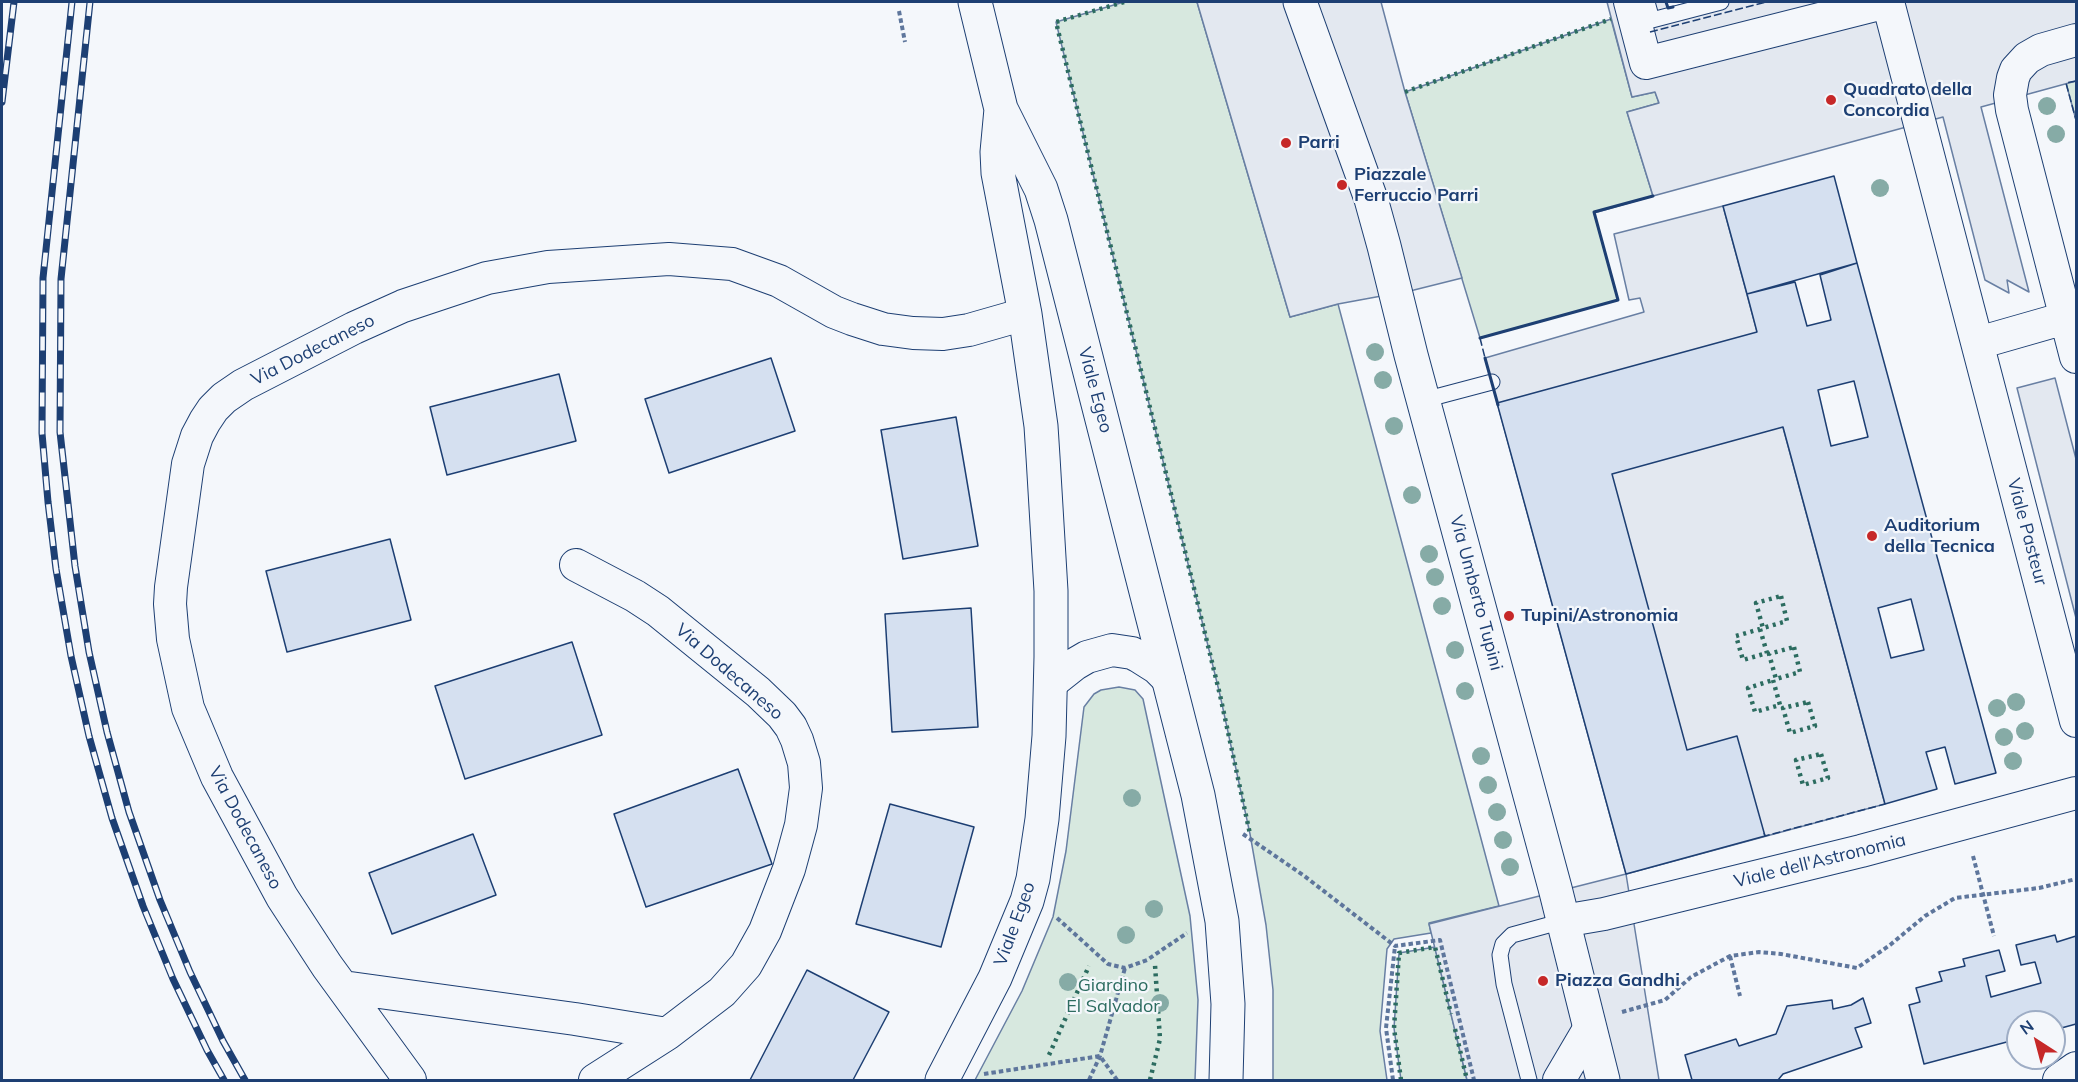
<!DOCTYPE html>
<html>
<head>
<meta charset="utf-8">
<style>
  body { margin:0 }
  #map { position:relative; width:2078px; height:1082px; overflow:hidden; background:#f4f7fb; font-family:Mulish,sans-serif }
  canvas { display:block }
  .frame { position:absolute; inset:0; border:3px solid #1d3f73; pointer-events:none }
  .north { position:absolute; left:2006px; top:1010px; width:60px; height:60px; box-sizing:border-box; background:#f4f7fb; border:2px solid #9eadc5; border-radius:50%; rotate:324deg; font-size:16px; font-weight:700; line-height:24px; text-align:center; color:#1d3f73 }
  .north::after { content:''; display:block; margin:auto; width:21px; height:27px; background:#c62828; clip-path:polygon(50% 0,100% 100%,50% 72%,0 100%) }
</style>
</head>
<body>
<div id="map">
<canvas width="2078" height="1082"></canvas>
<div class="frame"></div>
<div class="north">N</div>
</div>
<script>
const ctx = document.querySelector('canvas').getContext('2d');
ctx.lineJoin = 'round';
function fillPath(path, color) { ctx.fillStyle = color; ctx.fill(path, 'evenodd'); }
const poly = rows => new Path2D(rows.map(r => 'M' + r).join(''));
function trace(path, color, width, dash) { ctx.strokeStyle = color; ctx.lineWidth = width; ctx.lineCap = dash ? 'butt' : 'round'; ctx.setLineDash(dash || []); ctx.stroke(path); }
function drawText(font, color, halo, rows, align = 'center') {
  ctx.font = font + ' Mulish,sans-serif'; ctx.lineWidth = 4.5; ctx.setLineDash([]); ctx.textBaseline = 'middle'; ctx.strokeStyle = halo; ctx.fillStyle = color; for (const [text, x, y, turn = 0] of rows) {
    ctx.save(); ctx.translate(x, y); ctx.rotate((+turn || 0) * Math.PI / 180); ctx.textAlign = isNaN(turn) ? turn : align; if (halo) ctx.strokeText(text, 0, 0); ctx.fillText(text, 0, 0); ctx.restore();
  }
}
const green = poly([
  [1124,2,1197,2,1290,317,1338,304,1499,906,1429,923,1431,933,1394,939,1387,949,1380,1031,1387,1080,1273,1080,1273,990,1266,925,1250,834,1220,695,1056,22,1124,2],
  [1611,19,1632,97,1655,92,1659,103,1627,112,1653,196,1594,213,1618,300,1480,338,1405,92,1611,19],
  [2076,81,2076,120,2066,83,2076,81],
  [1119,687,1135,690,1143,699,1190,916,1198,1000,1195,1080,975,1080,1022,991,1053,917,1066,851,1084,707,1094,694,1101,690,1119,687],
  [1435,947,1467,1080,1401,1080,1394,1028,1399,953,1435,947]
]);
fillPath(green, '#d7e8df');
trace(green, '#687fa3', 1.5);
const parking = poly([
  [1197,2,1381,2,1405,92,1462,278,1414,290,1338,304,1290,317,1197,2],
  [1607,2,1666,2,1668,8,1692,2,2076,2,2076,81,1981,107,2029,292,2007,280,2009,293,1985,280,1943,117,1653,196,1627,112,1659,103,1655,92,1632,97,1607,2],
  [1723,206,1885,804,1626,874,1659,1080,1467,1080,1429,924,1626,874,1485,358,1644,312,1640,298,1629,300,1614,234,1723,206],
  [2055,378,2076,459,2076,618,2017,388,2055,378]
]);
fillPath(parking, '#e3e8f0');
trace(parking, '#687fa3', 1.5);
const building = poly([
  [1834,176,1857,263,1747,294,1723,206,1834,176],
  [1857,263,1996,773,1955,784,1945,747,1926,752,1937,789,1885,804,1783,427,1612,474,1687,750,1737,736,1765,836,1626,874,1497,403,1757,332,1747,294,1795,282,1807,326,1831,320,1820,275,1857,263],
  [1854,381,1868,437,1831,446,1818,390,1854,381],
  [1911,599,1924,650,1891,658,1878,608,1911,599],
  [771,358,795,431,669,473,645,399,771,358],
  [559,374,576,441,447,475,430,407,559,374],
  [956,417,978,546,903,559,881,430,956,417],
  [390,539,411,620,287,652,266,571,390,539],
  [971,608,978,727,892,732,885,614,971,608],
  [572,642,602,735,465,779,435,686,572,642],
  [738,769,772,864,646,907,614,814,738,769],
  [890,804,974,827,941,947,856,924,890,804],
  [473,834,496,895,392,934,369,873,473,834],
  [2055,935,2057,942,2076,936,2076,1024,2054,1030,2054,1022,2018,1022,2018,1039,1924,1064,1909,1005,1920,1002,1916,988,1942,981,1939,972,1965,966,1963,959,1999,950,2005,971,1986,976,1991,997,2041,983,2035,962,2021,965,2016,945,2055,935],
  [807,970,889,1012,853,1080,750,1080,807,970],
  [1863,998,1871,1023,1855,1028,1862,1047,1783,1074,1778,1080,1692,1080,1685,1055,1736,1039,1739,1046,1776,1034,1787,1006,1832,1000,1833,1009,1851,1005,1863,998]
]);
fillPath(building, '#d5e0f0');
trace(building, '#1d3f73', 1.5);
const service = poly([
  [1647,2,1652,20,1721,2],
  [1424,400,1492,382],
  [1529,1080,1504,984,1500,955,1503,944,1512,935,1563,921]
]);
const minor = poly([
  [1630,2,1646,63,1887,2],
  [1888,2,2076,721],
  [2076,40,2041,50,2027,58,2016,70,2013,78,2010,95,2012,110,2076,357],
  [1978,343,2076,315],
  [576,565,635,596,658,611,758,692,782,715,791,727,797,740,804,763,806,788,801,825,789,869,765,931,746,965,722,992,667,1034],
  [1051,683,1075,664,1087,657,1112,650,1132,653,1138,656,1157,668,1169,680],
  [1563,921,1604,914,1861,851,2076,793],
  [343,987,575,1019,667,1034,595,1080],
  [410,1080,327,966,282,897,217,777,188,708,173,639,170,604,171,587,188,464,197,436,205,421,213,409,224,398,243,385,354,328,403,306,487,278,548,267,669,259,732,264,779,281,834,312,852,319,883,329,913,333,943,334,969,330,1025,314],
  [1559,1080,1589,1029],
  [2059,1080,2076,1068]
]);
const tertiary = poly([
  [1300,2,1371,199,1384,246,1411,355,1555,888,1603,1080]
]);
const secondary = poly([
  [975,2,1001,109,1041,189,1051,220,1198,795,1222,921,1228,1004,1226,1080],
  [942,1080,995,978,1027,901,1033,879,1042,819,1049,736,1051,657,1051,591,1043,457,1041,426,1025,314,998,173,997,152,1001,109]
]);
trace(service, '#1d3f73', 17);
trace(minor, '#1d3f73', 34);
trace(tertiary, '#1d3f73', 35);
trace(secondary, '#1d3f73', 35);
trace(poly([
  [899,11,905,42],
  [1243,834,1303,875,1395,946,1440,940,1474,1080],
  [1973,856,1994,936],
  [1057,918,1108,964,1125,968,1147,960,1187,933],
  [1730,956,1740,996],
  [1622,1012,1665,1000,1691,977,1730,956,1759,952,1781,954,1857,968,1890,945,1925,916,1955,898,2039,888,2076,879],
  [984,1074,1100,1056,1117,1080],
  [1089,1080,1100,1056,1125,968],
  [1393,1080,1386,1028,1395,946]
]), '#5e769c', 4, [4.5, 3]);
trace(service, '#f4f7fb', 15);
trace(minor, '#f4f7fb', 32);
trace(tertiary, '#f4f7fb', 33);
trace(secondary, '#f4f7fb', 33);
const rail = poly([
  [72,2,43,278,42,433,48,502,56,569,71,656,89,736,112,818,143,906,173,979,207,1050,224,1080],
  [90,2,61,279,60,432,75,566,89,652,107,732,129,812,160,900,190,972,223,1041,245,1080],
  [2,102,14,2]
]);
trace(rail, '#1d3f73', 7);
trace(rail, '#f4f7fb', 4.5, [14]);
trace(poly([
  [1124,2,1056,22,1220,695,1250,834],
  [1405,92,1611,19],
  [1781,596,1787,621,1763,628,1756,603,1781,596],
  [1760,629,1767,653,1743,660,1736,636,1760,629],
  [1794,647,1800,672,1776,679,1769,654,1794,647],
  [1773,680,1780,705,1755,712,1748,688,1773,680],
  [1808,702,1815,726,1790,733,1783,708,1808,702],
  [1821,754,1828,778,1803,785,1796,760,1821,754],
  [1455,1029,1467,1080],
  [1049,1055,1089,966],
  [1150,1080,1160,1039,1155,965],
  [1401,1080,1394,1028,1399,953,1435,947,1451,1014]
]), '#2c6c60', 4.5, [3, 4.5]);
trace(poly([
  [1650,32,1766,2],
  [2076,81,2066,83,2076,120],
  [1480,338,1485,358],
  [1764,833,1765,836,1885,804]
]), '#1d3f73', 1.5, [8, 3]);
trace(poly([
  [1666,2,1668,8,1673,7],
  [1480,338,1618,300,1594,212,1653,196],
  [1485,358,1498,405]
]), '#1d3f73', 3);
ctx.fillStyle = '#86aba6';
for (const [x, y] of [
  [2047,106],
  [2056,134],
  [1880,188],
  [1375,352],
  [1383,380],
  [1394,426],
  [1412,495],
  [1429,554],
  [1435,577],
  [1442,606],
  [1455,650],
  [1465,691],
  [2016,702],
  [1997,708],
  [2025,731],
  [2004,737],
  [1481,756],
  [2013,761],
  [1488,785],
  [1132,798],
  [1497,812],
  [1503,840],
  [1510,867],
  [1154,909],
  [1126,935],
  [1068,982],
  [1160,1003]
]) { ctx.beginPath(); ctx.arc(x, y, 9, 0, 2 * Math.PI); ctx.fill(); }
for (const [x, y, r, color] of [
  [1831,100,6,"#c62828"],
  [1286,143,6,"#c62828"],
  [1342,185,6,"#c62828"],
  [1872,536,6,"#c62828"],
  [1509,616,6,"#c62828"],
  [1543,981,6,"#c62828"]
]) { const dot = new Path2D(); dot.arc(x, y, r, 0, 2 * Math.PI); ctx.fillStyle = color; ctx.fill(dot); trace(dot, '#f4f7fb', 2); }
drawText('bold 18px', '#1d3f73', '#f4f7fb', [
  ["Quadrato della",1843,90],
  ["Concordia",1843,111],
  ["Parri",1298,143],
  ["Piazzale",1354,175],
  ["Ferruccio Parri",1354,196],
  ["Auditorium",1884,526],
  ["della Tecnica",1884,547],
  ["Tupini/Astronomia",1521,616],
  ["Piazza Gandhi",1555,981]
], 'left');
drawText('18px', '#1d3f73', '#f4f7fb', [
  ["Via Dodecaneso",313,350,-27],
  ["Viale Egeo",1095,390,75],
  ["Viale Pasteur",2027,532,75],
  ["Via Umberto Tupini",1476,593,75],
  ["Via Dodecaneso",729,672,41],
  ["Via Dodecaneso",245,828,62],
  ["Viale dell'Astronomia",1820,861,-14],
  ["Viale Egeo",1015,924,-70]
]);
drawText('18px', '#2c6c60', '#f4f7fb', [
  ["Giardino",1113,986],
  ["El Salvador",1113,1007]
]);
</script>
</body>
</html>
